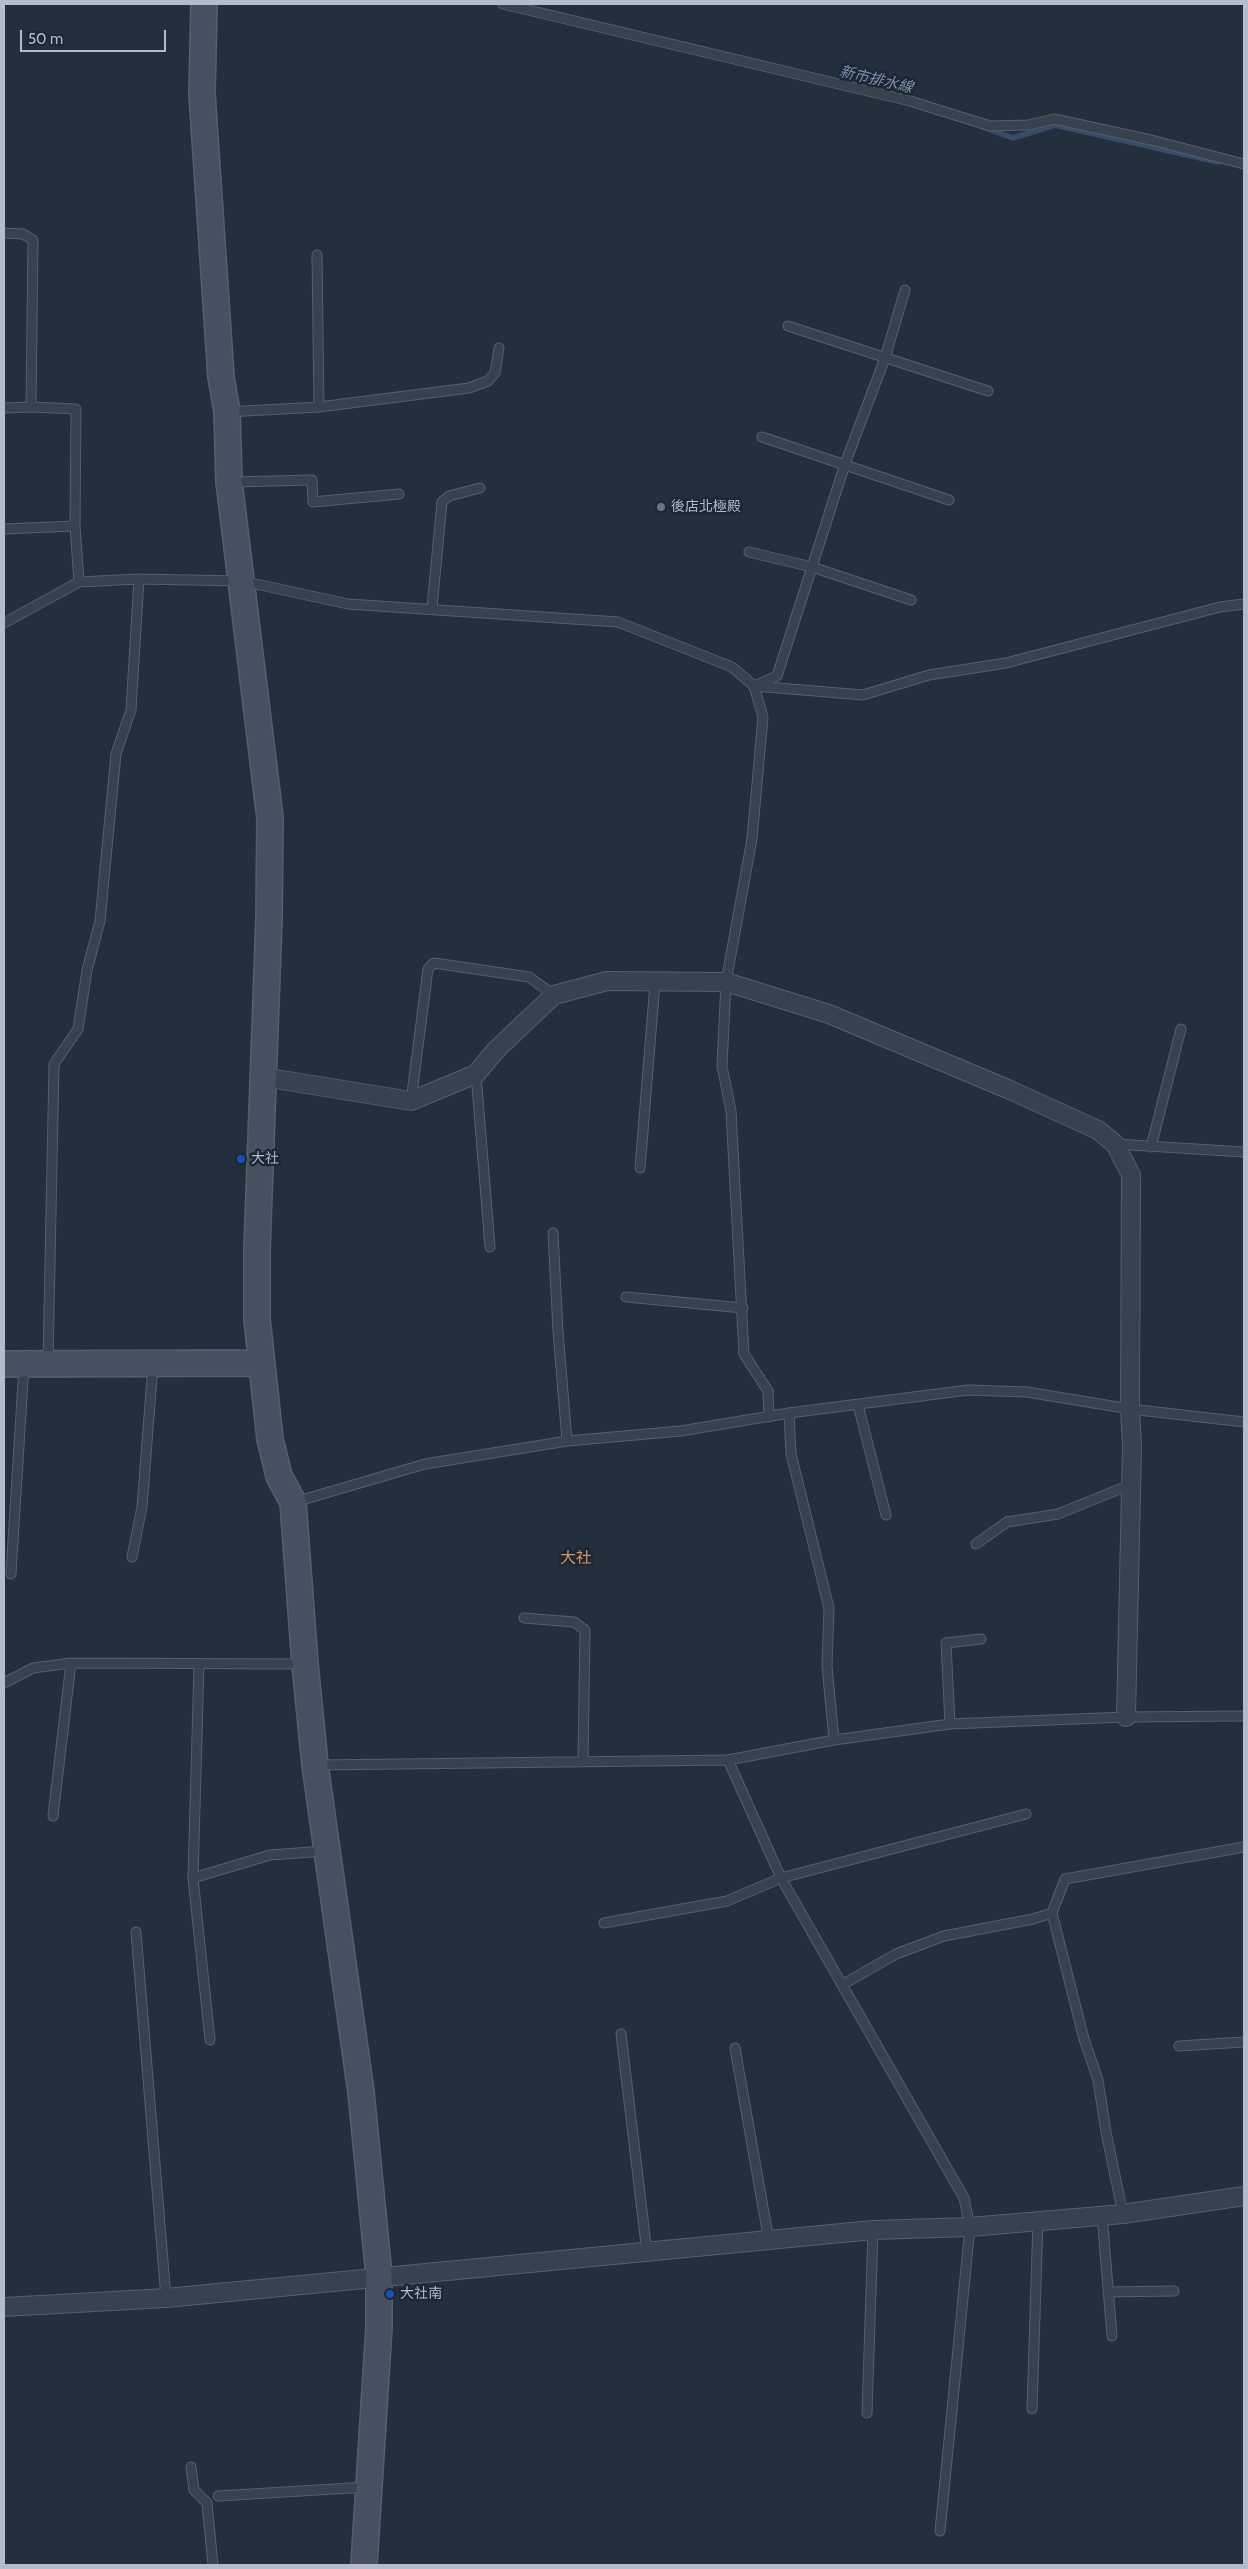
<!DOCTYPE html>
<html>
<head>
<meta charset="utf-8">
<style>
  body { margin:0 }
  #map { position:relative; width:1248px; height:2569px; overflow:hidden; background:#242f3e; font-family:Cabin,sans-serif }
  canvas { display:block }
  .frame { position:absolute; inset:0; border:5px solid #b4bcc9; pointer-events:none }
  .scale { position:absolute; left:20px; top:30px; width:146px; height:22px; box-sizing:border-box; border:2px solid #b4bcc9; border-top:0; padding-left:6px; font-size:15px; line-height:18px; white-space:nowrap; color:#b4bcc9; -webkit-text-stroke:4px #1d2633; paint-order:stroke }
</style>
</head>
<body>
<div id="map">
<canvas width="1248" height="2569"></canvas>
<div class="frame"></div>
<div class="scale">50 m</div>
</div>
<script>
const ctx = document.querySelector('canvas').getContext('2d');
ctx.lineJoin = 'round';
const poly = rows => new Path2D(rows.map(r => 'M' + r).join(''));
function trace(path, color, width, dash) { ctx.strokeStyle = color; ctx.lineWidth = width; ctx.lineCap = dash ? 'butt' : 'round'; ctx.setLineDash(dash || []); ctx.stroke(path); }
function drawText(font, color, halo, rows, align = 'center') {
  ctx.font = font + ' Cabin,"Noto Sans TC",sans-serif'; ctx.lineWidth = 5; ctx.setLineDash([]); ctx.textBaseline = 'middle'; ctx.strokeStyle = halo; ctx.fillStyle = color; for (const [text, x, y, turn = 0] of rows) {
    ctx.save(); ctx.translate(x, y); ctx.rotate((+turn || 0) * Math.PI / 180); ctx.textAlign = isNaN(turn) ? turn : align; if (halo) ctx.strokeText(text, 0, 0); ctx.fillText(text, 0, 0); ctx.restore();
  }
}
trace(poly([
  [985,128,1013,138,1055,125,1218,162]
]), '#394c67', 5.5);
const lane = poly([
  [503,4,910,101,990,126,1028,125,1054,119,1151,140,1244,164],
  [4,233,23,234,33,240,31,407],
  [317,255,319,407],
  [788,326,988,391],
  [4,408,31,407,76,409,75,526,79,582],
  [227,412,319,407,469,388,488,381,495,373,499,348],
  [762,437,949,500],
  [232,482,312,480,313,502,399,494],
  [4,529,75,526],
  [749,552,812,567,911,600],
  [432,608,442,502,449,496,480,488],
  [4,623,79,582,139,579,242,581,348,604,618,622,732,667,754,686,863,695,929,675,1006,663,1220,607,1244,604],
  [476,1074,490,1247],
  [411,1101,428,969,434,963,529,977,554,995],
  [1115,1144,1244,1152],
  [1151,1147,1181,1029],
  [640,1168,655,983],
  [553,1233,558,1331,567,1441],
  [626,1297,743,1308],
  [48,1363,54,1064,78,1029,87,970,100,921,116,754,131,710,139,579],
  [858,1405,886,1515],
  [789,1413,791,1454,829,1608,827,1666,834,1740],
  [769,1417,768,1391,744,1354,731,1111,722,1066,726,982,752,839,763,717,754,686,777,676,845,464,885,358,905,290],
  [295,1502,425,1464,567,1441,681,1431,789,1413,968,1390,1027,1392,1130,1409,1244,1422],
  [976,1544,1007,1522,1058,1514,1132,1484],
  [132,1557,142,1507,153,1365],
  [11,1574,24,1366],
  [524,1618,574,1622,585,1630,583,1761],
  [199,1665,193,1878,210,2040],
  [4,1683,33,1668,71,1663,302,1664],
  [950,1724,946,1643,981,1639],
  [728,1760,781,1878,964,2198,970,2227,940,2531],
  [318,1765,728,1760,834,1740,950,1724,1126,1717,1244,1716],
  [53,1816,71,1663],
  [193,1878,270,1855,325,1851],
  [1052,1913,1084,2039,1098,2080,1106,2132,1123,2214],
  [604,1923,727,1901,781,1878,1026,1814],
  [136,1932,166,2298],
  [842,1985,896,1954,944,1936,1033,1919,1052,1913,1065,1879,1244,1847],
  [621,2034,647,2253],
  [1179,2046,1244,2042],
  [735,2048,769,2241],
  [1102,2215,1112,2336],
  [1108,2292,1174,2291],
  [1032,2409,1038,2220],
  [867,2413,873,2230],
  [191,2467,194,2490,207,2503,213,2565],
  [218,2496,367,2487]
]);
const street = poly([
  [263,1077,411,1101,476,1074,496,1050,554,995,607,981,726,982,829,1014,1010,1090,1098,1130,1115,1144,1131,1175,1130,1409,1132,1446,1126,1717],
  [4,2307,166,2298,873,2230,970,2227,1123,2214,1244,2196]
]);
const secondary = poly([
  [204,4,202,94,221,377,227,412,229,482,270,818,269,918,257,1250,257,1319,270,1439,279,1476,293,1502,305,1664,315,1765,361,2092,379,2276,379,2327,364,2565],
  [4,1364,262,1363]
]);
trace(lane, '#565f6c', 11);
trace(street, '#565f6c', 20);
trace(secondary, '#565f6c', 28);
trace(lane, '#38414e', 9);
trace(street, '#38414e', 18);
trace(secondary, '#465061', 25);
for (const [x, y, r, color] of [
  [661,507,5,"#6b7280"],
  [241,1159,5,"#1a4fb4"],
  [390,2294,5,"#1a4fb4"]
]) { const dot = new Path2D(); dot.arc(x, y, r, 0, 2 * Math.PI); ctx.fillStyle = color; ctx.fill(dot); trace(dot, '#1d2633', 2); }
drawText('14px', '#b4bcc9', '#1d2633', [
  ["後店北極殿",671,507],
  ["大社",251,1159],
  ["大社南",400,2294]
], 'left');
drawText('italic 15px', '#7c92b1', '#1d2633', [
  ["新市排水線",876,80,13]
]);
drawText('16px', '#d59563', '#1d2633', [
  ["大社",576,1558]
]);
</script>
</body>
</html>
